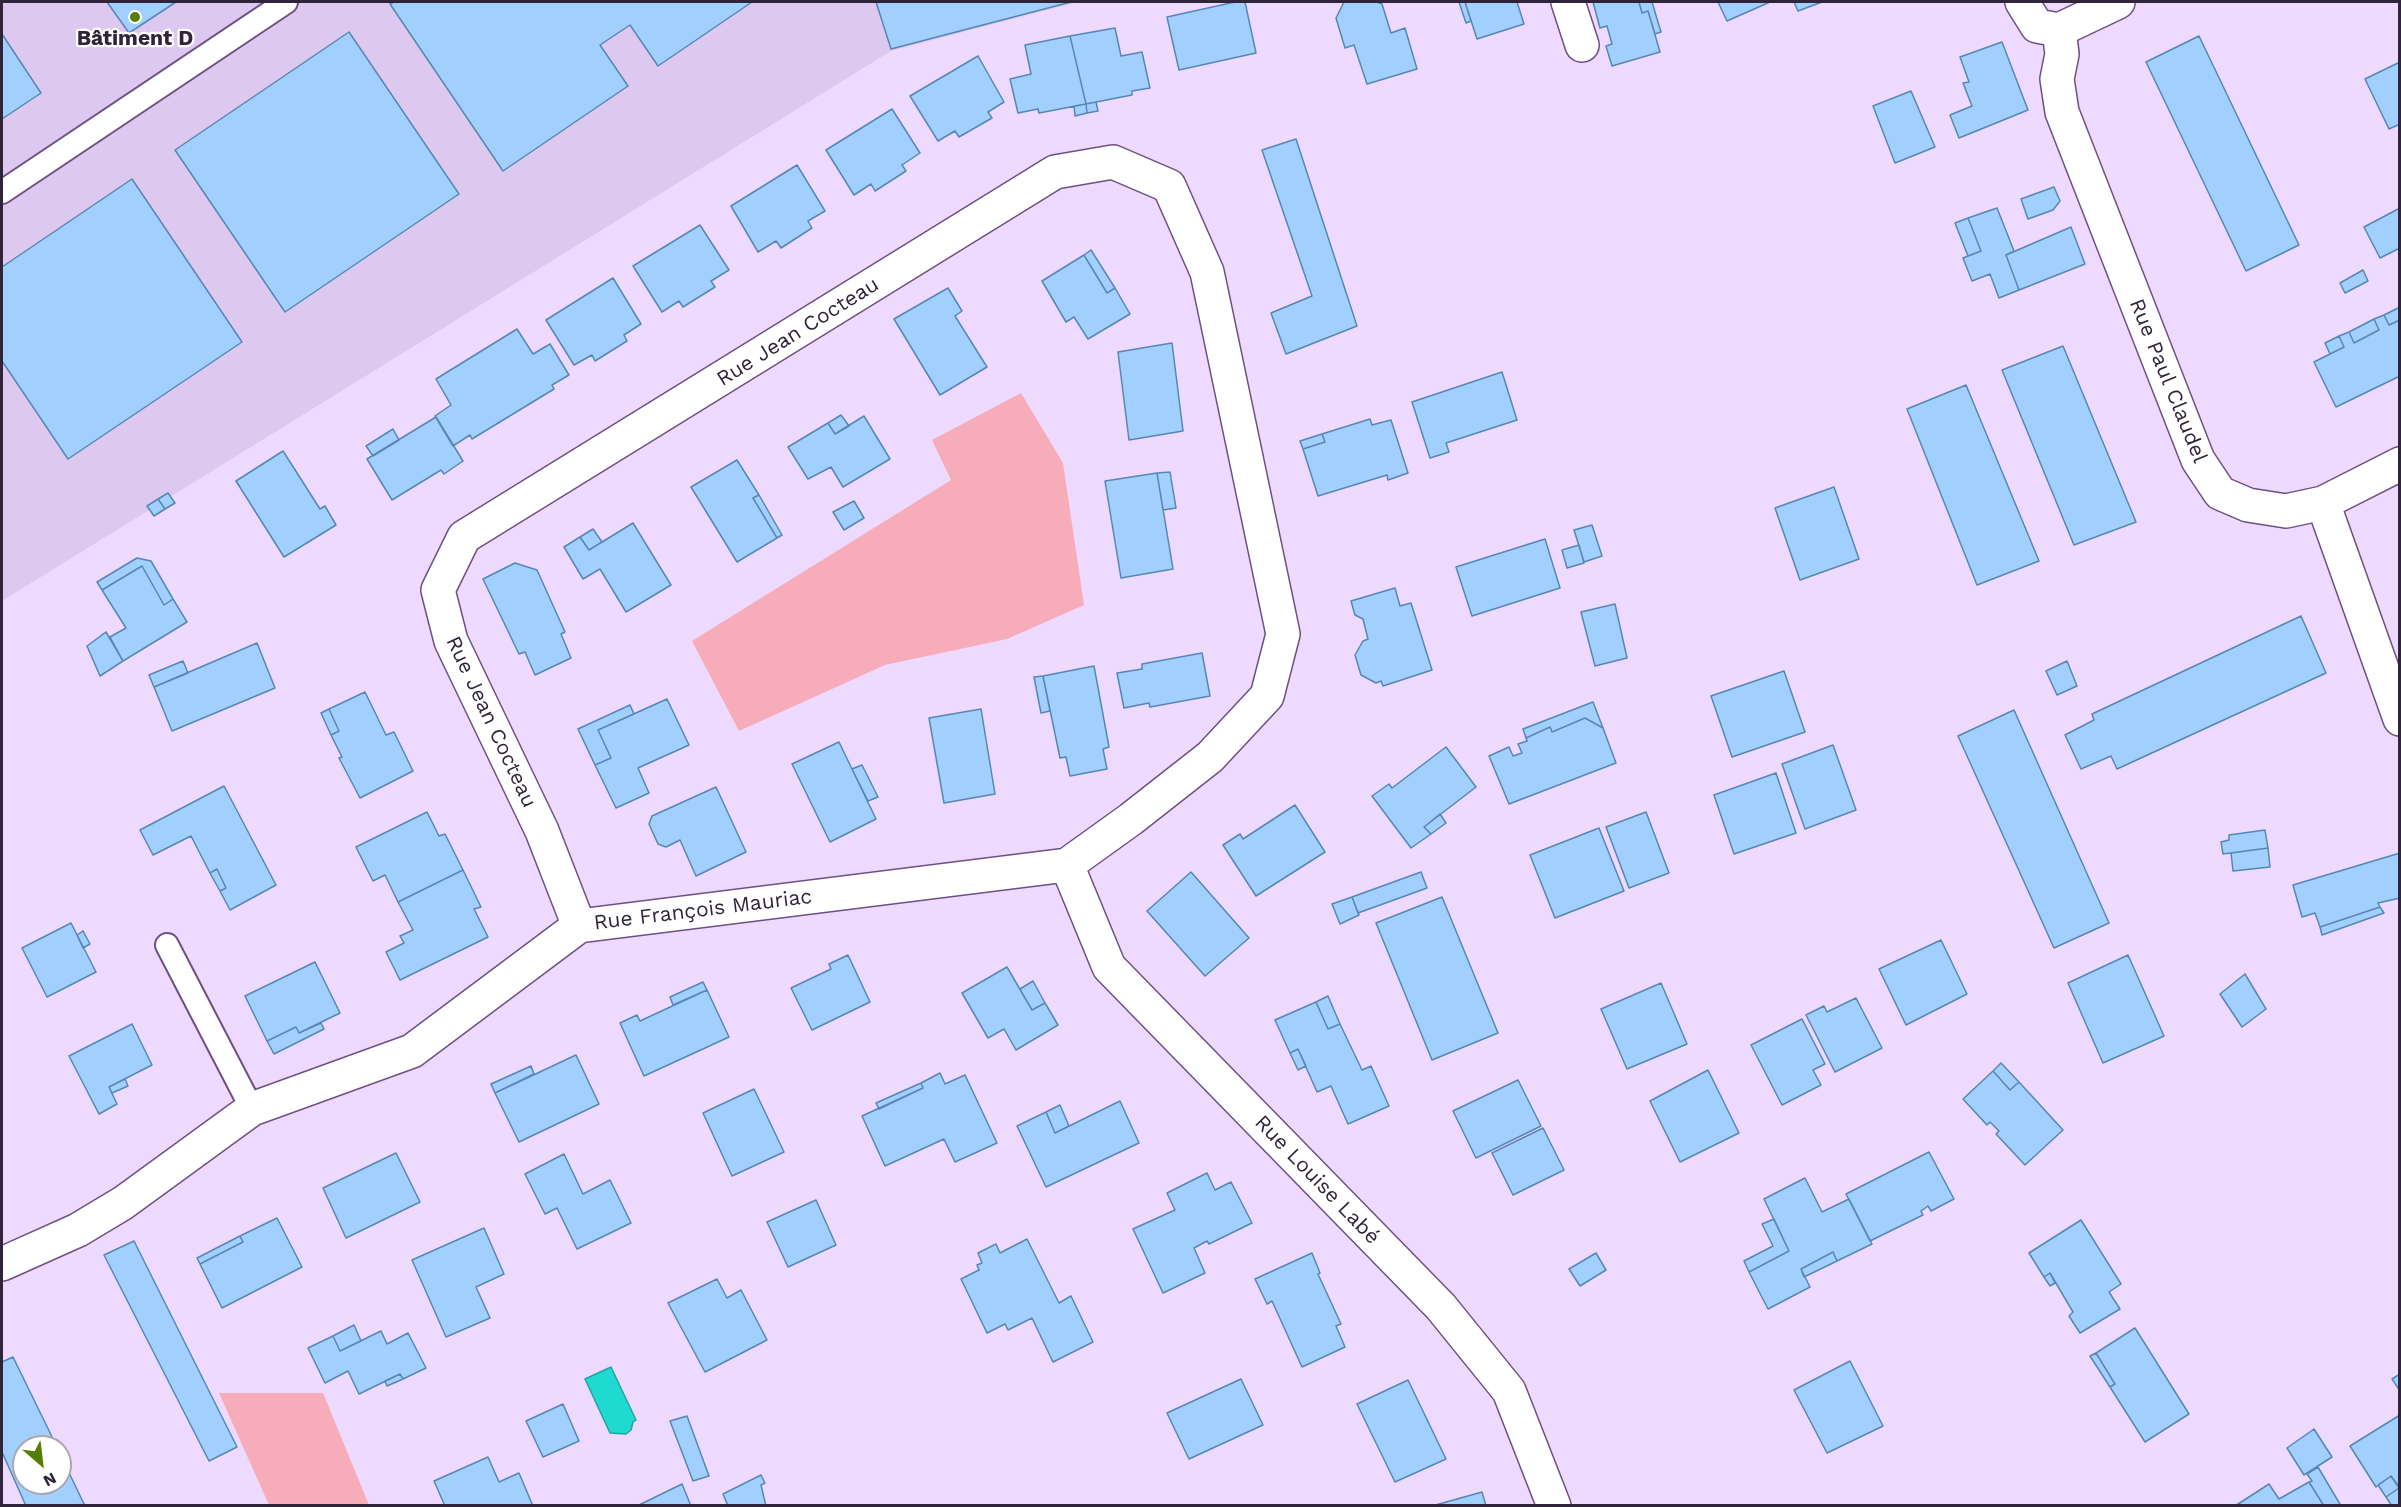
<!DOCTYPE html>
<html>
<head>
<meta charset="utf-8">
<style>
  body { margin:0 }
  #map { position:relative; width:2401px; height:1507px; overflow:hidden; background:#eddafe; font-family:"Work Sans",sans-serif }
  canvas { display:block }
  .frame { position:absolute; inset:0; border:3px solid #30243b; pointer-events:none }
  .north { position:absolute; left:12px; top:1435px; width:60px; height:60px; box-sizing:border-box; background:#fff; border:2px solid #aca7b1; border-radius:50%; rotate:152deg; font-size:16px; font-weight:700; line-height:24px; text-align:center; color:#30243b }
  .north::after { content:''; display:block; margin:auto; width:21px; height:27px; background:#567f00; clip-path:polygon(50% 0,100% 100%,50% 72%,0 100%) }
</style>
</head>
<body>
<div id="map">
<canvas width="2401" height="1507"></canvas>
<div class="frame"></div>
<div class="north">N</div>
</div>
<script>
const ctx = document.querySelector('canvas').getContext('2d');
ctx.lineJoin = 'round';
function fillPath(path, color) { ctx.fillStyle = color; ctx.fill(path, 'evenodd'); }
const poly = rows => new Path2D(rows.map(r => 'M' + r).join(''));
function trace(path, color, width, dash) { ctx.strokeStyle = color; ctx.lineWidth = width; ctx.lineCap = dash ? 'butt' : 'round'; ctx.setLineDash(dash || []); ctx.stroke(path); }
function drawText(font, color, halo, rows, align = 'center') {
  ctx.font = font + ' "Work Sans",sans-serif'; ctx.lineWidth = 4.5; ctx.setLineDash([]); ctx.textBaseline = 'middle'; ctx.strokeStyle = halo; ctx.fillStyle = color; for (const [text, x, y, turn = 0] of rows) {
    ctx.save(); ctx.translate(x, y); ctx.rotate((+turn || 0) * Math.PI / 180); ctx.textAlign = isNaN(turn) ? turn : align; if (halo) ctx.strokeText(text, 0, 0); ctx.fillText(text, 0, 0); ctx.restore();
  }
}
fillPath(poly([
  [2,2,1078,2,891,51,2,601]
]), '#ddc9ef');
fillPath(poly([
  [1021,393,1063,463,1084,605,1007,639,885,665,739,731,692,641,951,480,932,440],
  [219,1393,323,1393,369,1505,269,1505]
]), '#f7adb9');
const water = poly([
  [611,1367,636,1420,633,1422,631,1430,626,1434,610,1433,585,1379,611,1367]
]);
fillPath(water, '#1edad0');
trace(water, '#23a3a3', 1.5);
const building = poly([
  [107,2,176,2,129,33,107,2],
  [394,2,752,2,658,66,630,25,600,45,628,86,503,171,390,4,394,2],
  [876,2,1071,2,891,49,876,2],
  [1235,2,1245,2,1256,53,1179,70,1167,17,1235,2],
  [1344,2,1377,2,1382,4,1391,33,1405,28,1417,69,1367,84,1354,45,1345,48,1336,18,1344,2],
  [1459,2,1465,2,1471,21,1466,23,1459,2],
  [1465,2,1517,2,1524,24,1477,39,1465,2],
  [1593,2,1639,2,1642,13,1648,11,1660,52,1612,66,1606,46,1612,44,1607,26,1600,28,1593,2],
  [1639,2,1652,2,1661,32,1655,34,1648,11,1642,13,1639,2],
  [1718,2,1770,2,1727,21,1718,2],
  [1794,2,1822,2,1798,11,1794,2],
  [1115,28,1121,56,1142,52,1150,88,1132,91,1132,95,1086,104,1070,36,1115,28],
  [349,32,459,194,285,312,175,150,349,32],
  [2,34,41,93,2,119,2,34],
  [1070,36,1086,104,1039,113,1038,109,1018,113,1010,79,1031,74,1025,45,1070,36],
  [2199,36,2299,245,2246,271,2146,62,2199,36],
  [2002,42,2028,110,1959,138,1950,115,1972,106,1963,83,1969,82,1960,57,2002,42],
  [978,56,1004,102,988,112,992,118,959,137,955,131,938,141,910,96,978,56],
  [2400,62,2400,124,2389,129,2365,79,2400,62],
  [1911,91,1935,147,1895,163,1873,106,1911,91],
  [1096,102,1098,111,1087,113,1086,104,1096,102],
  [1086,104,1087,113,1075,116,1074,106,1086,104],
  [892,109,920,153,902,165,906,171,875,191,871,184,854,195,826,150,892,109],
  [1296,139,1357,326,1286,354,1271,313,1312,296,1262,150,1296,139],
  [797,165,825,211,808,221,812,228,781,248,776,241,758,252,731,206,797,165],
  [132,179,242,342,68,459,2,361,2,267,132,179],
  [2054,187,2060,201,2053,210,2028,219,2021,199,2054,187],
  [1997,208,2014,251,2006,255,2019,290,1999,298,1990,274,1972,281,1963,258,1981,251,1968,218,1997,208],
  [2400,208,2400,248,2380,258,2364,227,2400,208],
  [1968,218,1981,251,1968,256,1955,223,1968,218],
  [700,225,729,270,711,281,715,287,683,307,679,301,662,312,633,266,700,225],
  [2071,227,2085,264,2019,290,2006,255,2071,227],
  [1091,250,1115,288,1107,293,1084,255,1091,250],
  [1084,255,1107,293,1115,288,1130,314,1088,339,1074,317,1066,322,1042,281,1084,255],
  [2363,270,2368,281,2345,293,2340,283,2363,270],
  [613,278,641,324,624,335,627,341,595,361,592,355,574,365,546,320,613,278],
  [948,288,962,311,955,316,987,367,940,395,894,319,948,288],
  [2400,307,2400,320,2389,325,2384,315,2400,307],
  [2384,315,2389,325,2400,320,2400,376,2336,407,2314,362,2344,347,2339,336,2349,332,2354,343,2379,330,2374,319,2384,315],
  [2374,319,2379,330,2354,343,2349,332,2374,319],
  [517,329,533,354,550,344,569,375,552,385,554,389,472,439,470,435,453,446,435,416,451,405,436,379,517,329],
  [2339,336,2344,347,2330,354,2325,343,2339,336],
  [1172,343,1183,431,1129,440,1118,352,1172,343],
  [2063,346,2136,522,2074,545,2002,370,2063,346],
  [1502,372,1517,420,1446,443,1449,452,1430,458,1412,402,1502,372],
  [1966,385,2039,561,1977,585,1907,409,1966,385],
  [841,415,849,426,835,434,828,423,841,415],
  [864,416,890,459,843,487,831,467,808,479,788,447,828,423,835,434,864,416],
  [436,417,463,461,444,474,441,470,392,500,367,459,436,417],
  [1370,419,1372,425,1391,420,1408,473,1388,480,1387,475,1318,496,1303,449,1325,442,1322,434,1370,419],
  [393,429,399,440,373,456,366,446,393,429],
  [1322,434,1325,442,1303,449,1300,441,1322,434],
  [283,451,320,509,325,506,336,525,284,557,236,481,283,451],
  [737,460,759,495,753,498,777,538,737,562,691,487,737,460],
  [1170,472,1176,508,1163,510,1157,473,1170,472],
  [1157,473,1173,569,1121,578,1105,481,1157,473],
  [1834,487,1859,559,1800,580,1775,508,1834,487],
  [168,493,175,503,165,509,158,499,168,493],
  [759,495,782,535,777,538,753,498,759,495],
  [158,499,165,509,154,516,147,506,158,499],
  [854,501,864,518,844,530,833,512,854,501],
  [633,523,671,585,626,612,600,569,583,579,564,547,580,537,589,550,633,523],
  [1592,525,1602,556,1584,562,1574,530,1592,525],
  [593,529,602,542,589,550,580,537,593,529],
  [1545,539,1560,588,1472,616,1456,567,1545,539],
  [1579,545,1584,563,1567,568,1562,550,1579,545],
  [137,558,151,561,173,599,164,605,142,566,102,590,97,582,137,558],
  [515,563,537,570,565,632,561,634,571,658,535,675,525,652,519,654,483,579,515,563],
  [142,566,164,605,173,599,187,622,123,661,110,637,126,628,102,590,142,566],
  [1395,588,1400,606,1411,603,1432,670,1383,686,1381,681,1376,683,1361,675,1355,655,1363,641,1368,639,1363,619,1355,615,1351,601,1395,588],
  [1615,604,1627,658,1595,666,1581,612,1615,604],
  [2301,616,2326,673,2117,769,2111,756,2081,769,2065,735,2094,720,2092,714,2301,616],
  [106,632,123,661,100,676,87,646,106,632],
  [257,643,275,688,172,731,154,687,257,643],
  [1202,653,1210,696,1150,707,1149,703,1124,708,1117,673,1142,669,1142,664,1202,653],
  [183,661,188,673,154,687,149,675,183,661],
  [2067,661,2077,686,2057,695,2046,671,2067,661],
  [1094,666,1109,747,1103,749,1107,769,1070,776,1066,757,1060,758,1043,676,1094,666],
  [1784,671,1805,732,1732,757,1711,696,1784,671],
  [1043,676,1050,711,1041,713,1034,677,1043,676],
  [365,692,386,735,394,732,413,771,360,798,339,758,342,757,331,735,339,731,329,709,365,692],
  [667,699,689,745,638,768,649,793,616,808,595,765,611,758,598,730,667,699],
  [1593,702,1603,728,1585,718,1552,732,1550,727,1526,738,1523,729,1593,702],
  [630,705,634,714,598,730,611,758,595,765,578,729,630,705],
  [329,709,339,731,331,735,321,713,329,709],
  [981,709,995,794,944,803,929,718,981,709],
  [2014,710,2109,923,2054,948,1958,736,2014,710],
  [1585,718,1603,728,1616,763,1509,804,1489,756,1509,747,1513,756,1522,753,1518,744,1527,741,1526,738,1550,727,1552,732,1585,718],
  [839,742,876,819,830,842,792,764,839,742],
  [1833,745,1856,810,1805,829,1782,764,1833,745],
  [1446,747,1476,787,1424,827,1431,834,1411,848,1372,796,1389,784,1392,788,1446,747],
  [862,765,878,797,868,801,852,769,862,765],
  [1776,773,1796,833,1734,854,1714,795,1776,773],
  [224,786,276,885,230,910,220,891,226,888,217,869,210,873,191,836,153,855,140,830,224,786],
  [716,787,746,852,696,876,680,840,666,847,658,844,649,824,652,816,716,787],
  [1295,805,1325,852,1256,896,1223,845,1240,834,1243,839,1295,805],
  [427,812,439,836,445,834,463,870,398,902,385,875,373,881,356,847,427,812],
  [1646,812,1669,873,1629,888,1606,827,1646,812],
  [1440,814,1446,823,1431,834,1424,827,1440,814],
  [1599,828,1624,891,1555,918,1530,855,1599,828],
  [2265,830,2268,848,2223,854,2221,842,2229,840,2229,835,2265,830],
  [2268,848,2270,867,2233,871,2231,853,2268,848],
  [2400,853,2400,898,2378,903,2380,907,2320,927,2315,913,2302,917,2293,885,2400,853],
  [217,869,226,888,220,891,210,873,217,869],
  [463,870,481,907,474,909,488,937,400,980,386,952,404,943,400,936,413,930,398,902,463,870],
  [1191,872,1249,938,1205,976,1147,911,1191,872],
  [1421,872,1427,888,1358,913,1352,897,1421,872],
  [1352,897,1359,915,1340,924,1332,904,1352,897],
  [1442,897,1498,1033,1432,1060,1376,923,1442,897],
  [2380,907,2384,913,2322,935,2320,927,2380,907],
  [71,923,96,972,47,997,22,948,71,923],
  [83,931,90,944,83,948,77,935,83,931],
  [1941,940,1967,994,1906,1025,1879,969,1941,940],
  [848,955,870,1002,812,1030,791,988,831,969,829,964,848,955],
  [2128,955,2164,1036,2103,1063,2068,983,2128,955],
  [315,962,340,1013,299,1033,296,1027,267,1041,245,996,315,962],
  [1007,967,1032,1010,1045,1003,1058,1025,1016,1050,1004,1029,988,1038,962,993,1007,967],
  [2245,974,2266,1009,2242,1027,2220,994,2245,974],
  [1033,981,1045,1003,1032,1010,1020,989,1033,981],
  [703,982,707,990,673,1005,670,997,703,982],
  [1661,983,1687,1044,1627,1069,1601,1009,1661,983],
  [707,990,729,1037,644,1076,620,1023,637,1015,640,1021,707,990],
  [1328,996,1340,1024,1328,1029,1316,1002,1328,996],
  [1856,998,1882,1048,1835,1072,1806,1015,1824,1006,1827,1012,1856,998],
  [1316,1002,1328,1029,1340,1024,1362,1070,1371,1066,1389,1106,1348,1124,1331,1086,1317,1092,1298,1049,1290,1053,1275,1020,1316,1002],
  [1802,1019,1825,1064,1813,1070,1821,1085,1782,1105,1751,1045,1802,1019],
  [321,1023,324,1029,274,1054,267,1041,296,1027,299,1033,321,1023],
  [132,1024,152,1065,109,1087,117,1104,99,1114,69,1056,132,1024],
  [1298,1049,1306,1066,1298,1070,1290,1053,1298,1049],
  [576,1055,599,1104,519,1142,495,1093,576,1055],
  [2001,1063,2019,1082,2010,1090,1993,1071,2001,1063],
  [531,1066,534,1074,495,1093,491,1084,531,1066],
  [1708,1070,1739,1133,1680,1162,1650,1101,1708,1070],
  [1993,1071,2010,1090,2019,1082,2063,1130,2025,1165,1996,1134,1999,1131,1990,1122,1987,1125,1963,1099,1993,1071],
  [940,1073,945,1084,965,1075,997,1143,955,1162,944,1139,885,1166,862,1116,923,1088,921,1083,940,1073],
  [125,1079,128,1086,112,1093,109,1087,125,1079],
  [1518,1080,1541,1126,1476,1158,1453,1111,1518,1080],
  [921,1083,923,1088,879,1109,876,1103,921,1083],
  [754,1089,784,1152,732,1176,703,1113,754,1089],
  [1120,1101,1139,1143,1046,1187,1017,1126,1046,1112,1055,1133,1120,1101],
  [1060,1105,1069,1126,1055,1133,1046,1112,1060,1105],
  [1543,1128,1564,1170,1513,1195,1492,1153,1543,1128],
  [1929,1152,1954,1199,1931,1211,1928,1206,1921,1211,1923,1215,1870,1241,1846,1194,1929,1152],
  [396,1153,420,1202,346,1238,323,1188,396,1153],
  [564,1154,583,1194,610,1180,631,1223,577,1249,557,1208,545,1214,525,1174,564,1154],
  [1207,1173,1215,1190,1231,1182,1252,1223,1209,1244,1207,1241,1194,1248,1205,1273,1163,1293,1133,1229,1175,1210,1167,1193,1207,1173],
  [1805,1178,1822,1212,1849,1199,1872,1244,1837,1261,1833,1252,1801,1269,1810,1287,1768,1309,1749,1272,1789,1251,1764,1199,1805,1178],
  [816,1200,836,1245,788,1267,767,1222,816,1200],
  [277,1218,302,1267,222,1308,200,1264,243,1242,240,1236,277,1218],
  [1774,1219,1789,1251,1749,1272,1744,1261,1773,1246,1762,1224,1774,1219],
  [2081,1220,2121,1284,2109,1292,2120,1309,2080,1333,2069,1316,2073,1312,2050,1273,2044,1277,2029,1253,2081,1220],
  [484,1228,504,1274,476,1287,490,1318,446,1337,412,1260,484,1228],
  [240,1236,243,1242,200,1264,197,1258,240,1236],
  [1027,1239,1059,1303,1071,1296,1093,1342,1053,1362,1032,1318,1008,1330,1005,1324,987,1333,961,1279,979,1270,977,1265,982,1263,978,1253,996,1244,1000,1253,1027,1239],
  [134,1241,237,1447,209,1461,104,1255,134,1241],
  [1833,1252,1837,1261,1804,1277,1801,1269,1833,1252],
  [1312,1253,1320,1273,1318,1274,1341,1324,1336,1326,1345,1347,1302,1367,1272,1301,1267,1304,1255,1279,1312,1253],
  [1596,1253,1606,1270,1580,1286,1569,1269,1596,1253],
  [2050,1273,2055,1283,2050,1286,2044,1277,2050,1273],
  [717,1279,727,1298,741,1290,767,1340,705,1372,668,1303,717,1279],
  [354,1325,361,1341,340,1351,333,1336,354,1325],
  [2135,1328,2189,1414,2145,1442,2110,1387,2115,1384,2096,1353,2135,1328],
  [381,1331,387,1344,408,1333,426,1368,403,1379,400,1374,359,1394,348,1371,325,1383,308,1348,333,1336,340,1351,381,1331],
  [2096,1353,2115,1384,2110,1387,2090,1356,2096,1353],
  [13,1357,57,1447,24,1447,24,1483,60,1483,60,1454,85,1506,26,1506,2,1452,2,1362,13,1357],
  [1850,1361,1883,1426,1827,1453,1794,1390,1850,1361],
  [400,1374,403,1379,387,1386,385,1381,400,1374],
  [2400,1374,2400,1391,2392,1379,2400,1374],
  [1241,1379,1263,1425,1189,1459,1167,1413,1241,1379],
  [1408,1380,1446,1459,1395,1482,1357,1404,1408,1380],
  [563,1404,579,1441,543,1457,526,1421,563,1404],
  [2400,1415,2400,1482,2397,1484,2391,1476,2376,1487,2350,1446,2400,1415],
  [687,1416,709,1476,693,1481,670,1421,687,1416],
  [2314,1429,2332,1457,2304,1475,2287,1448,2314,1429],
  [488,1457,499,1482,519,1473,533,1506,445,1506,434,1481,488,1457],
  [2318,1467,2341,1506,2324,1506,2309,1482,2312,1481,2307,1474,2318,1467],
  [761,1475,765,1483,761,1485,766,1506,728,1506,723,1494,761,1475],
  [2391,1476,2397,1484,2400,1482,2400,1506,2392,1506,2386,1497,2399,1488,2391,1476],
  [2391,1476,2399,1488,2386,1497,2378,1485,2391,1476],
  [2309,1482,2324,1506,2235,1506,2269,1484,2279,1499,2309,1482],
  [682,1484,691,1506,637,1506,682,1484],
  [1482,1492,1486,1506,1432,1506,1482,1492]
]);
fillPath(building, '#a1d0fe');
trace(building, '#5786b4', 1.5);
const service = poly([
  [2,192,286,2],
  [167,945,252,1109]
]);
const minor = poly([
  [1568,2,1582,45],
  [2022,2,2037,26,2059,30],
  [2059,30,2062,54,2057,79,2062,112,2198,460,2220,493,2248,505,2286,511,2323,503,2400,464],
  [2059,30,2118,2],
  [2323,503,2400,719],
  [1067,865,1109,967,1441,1307,1509,1391,1554,1506],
  [2,1264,78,1230,123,1203,252,1109,412,1051,579,926,1067,865,1131,819,1210,757,1267,696,1283,634,1207,272,1169,186,1113,162,1055,172,464,537,438,590,451,641,542,831,579,926]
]);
trace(service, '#6d5084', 26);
trace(minor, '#6d5084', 36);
trace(service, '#fff', 22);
trace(minor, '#fff', 33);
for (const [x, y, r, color] of [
  [135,17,6,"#567f00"]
]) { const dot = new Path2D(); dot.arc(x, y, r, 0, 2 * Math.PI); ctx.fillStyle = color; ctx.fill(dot); trace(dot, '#fff', 2); }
drawText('bold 21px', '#30243b', '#fff', [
  ["Bâtiment D",135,39]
]);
drawText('21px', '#30243b', '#fff', [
  ["Rue Jean Cocteau",798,332,-32],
  ["Rue Paul Claudel",2168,381,68],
  ["Rue Jean Cocteau",491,722,65],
  ["Rue François Mauriac",703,910,-7],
  ["Rue Louise Labé",1317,1180,46]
]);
</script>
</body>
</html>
